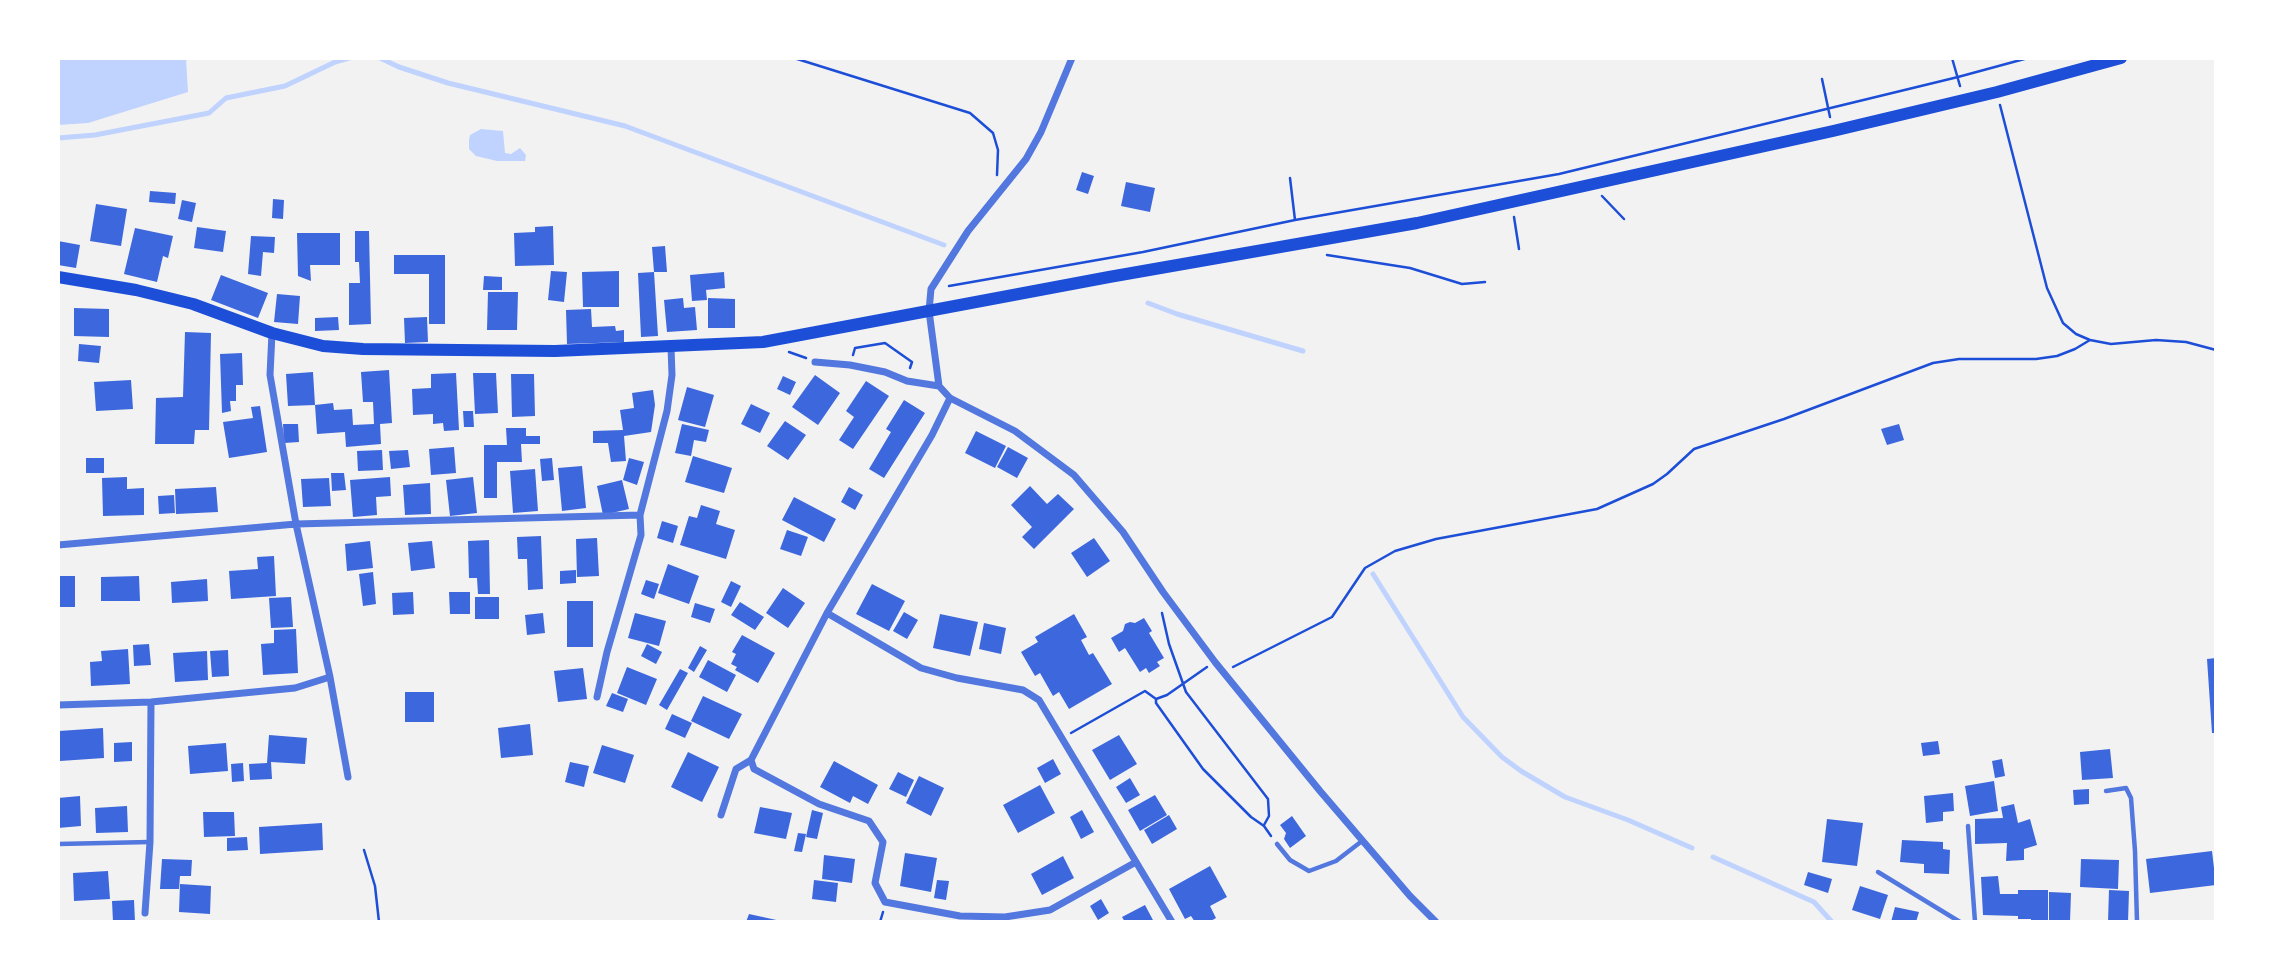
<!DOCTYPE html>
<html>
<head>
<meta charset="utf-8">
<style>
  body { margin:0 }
  #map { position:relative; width:2274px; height:980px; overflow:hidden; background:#f2f2f2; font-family:"Sofia Sans Condensed",sans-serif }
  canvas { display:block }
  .frame { position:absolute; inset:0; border:60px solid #fff; pointer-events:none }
</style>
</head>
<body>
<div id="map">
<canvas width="2274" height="980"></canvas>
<div class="frame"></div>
</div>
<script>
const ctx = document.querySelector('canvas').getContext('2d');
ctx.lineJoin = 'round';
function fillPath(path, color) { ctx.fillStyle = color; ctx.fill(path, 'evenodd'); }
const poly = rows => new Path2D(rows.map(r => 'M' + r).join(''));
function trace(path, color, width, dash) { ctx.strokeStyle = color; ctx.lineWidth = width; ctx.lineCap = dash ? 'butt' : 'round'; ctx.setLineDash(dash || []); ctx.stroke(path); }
fillPath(poly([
  [58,58,186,58,188,92,88,123,58,125],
  [481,129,503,131,505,153,511,154,520,148,526,155,525,161,497,161,476,156,469,149,469,140,470,135]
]), '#bfd3fe');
trace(poly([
  [380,58,399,67,448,83,625,126,944,245],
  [58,138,95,135,209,113,226,98,285,86,335,62,349,58],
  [1148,303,1177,314,1303,351],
  [1373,574,1463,717,1502,757,1521,771,1565,797,1628,820,1692,848],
  [1713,857,1814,902,1832,922]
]), '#bfd3fe', 5);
fillPath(poly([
  [1082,172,1094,176,1088,194,1076,190],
  [1126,182,1155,188,1150,212,1121,206],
  [150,191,176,193,175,204,149,202],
  [273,199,284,200,283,219,272,218],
  [182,200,196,203,192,222,178,219],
  [96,204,127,209,121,246,90,241],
  [553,226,554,265,515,266,514,233,535,232,535,227],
  [197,227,226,231,223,252,194,248],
  [135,228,173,236,168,258,163,256,157,282,124,274],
  [355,231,369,231,371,324,349,325,349,283,360,283,359,262,355,262],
  [297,233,340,233,340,265,310,265,311,281,298,276],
  [251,236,275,237,274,253,263,252,261,276,248,274],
  [58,241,80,245,76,268,58,265],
  [665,246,667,272,654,272,652,247],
  [394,255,445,255,445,324,429,324,429,274,394,274],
  [551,271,567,272,564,302,548,300],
  [619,271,619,307,583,307,582,272],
  [654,272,658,336,641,337,638,273],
  [724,272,725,288,706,290,707,300,692,301,690,275],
  [221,275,268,293,258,318,211,300],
  [484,276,502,277,502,290,483,290],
  [488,292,518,292,517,330,487,330],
  [277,294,300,296,298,324,274,322],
  [683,298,684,308,695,307,697,330,667,332,664,300],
  [708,298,735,299,735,328,708,328],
  [74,308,109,309,109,337,74,336],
  [591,309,592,327,615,326,616,331,624,330,624,342,567,344,566,310],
  [338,317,339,330,315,331,315,318],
  [427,317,428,342,405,343,404,318],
  [185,332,211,333,209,430,195,430,194,444,155,444,156,398,183,397],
  [79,344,101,346,99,363,78,361],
  [242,353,243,385,236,385,236,401,230,401,231,411,222,413,220,354],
  [389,370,392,423,380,424,381,444,346,447,345,432,317,434,315,405,333,403,334,410,352,409,353,425,374,424,373,402,363,402,361,372],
  [313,372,315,405,288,406,286,374],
  [456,373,459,430,444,431,443,423,433,424,433,414,413,415,412,389,431,388,431,374],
  [473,373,496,373,498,413,475,414],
  [511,374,534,374,535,416,512,417],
  [815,375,840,393,818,425,792,407],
  [783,376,796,382,790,395,777,389],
  [131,380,133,409,96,411,94,382],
  [866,381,889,396,853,449,839,440,854,417,846,411],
  [687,387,714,395,705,427,678,420],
  [653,390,655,405,651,432,624,436,626,461,611,462,608,443,593,443,593,431,623,430,620,410,634,408,632,393],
  [904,400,925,413,884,478,869,469,891,432,886,429],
  [751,404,770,413,760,433,741,424],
  [260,406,267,452,229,458,223,422,253,418,251,407],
  [463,411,473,411,474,427,464,427],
  [785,421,806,435,788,460,767,446],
  [283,424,298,424,299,442,284,443],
  [682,424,709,430,706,442,694,440,691,456,675,453],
  [1899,424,1904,440,1887,445,1881,429],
  [506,428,526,428,526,436,540,436,540,444,521,444,522,462,497,462,497,498,484,498,484,445,507,445],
  [976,431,1006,446,995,468,965,453],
  [454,447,456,473,431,475,429,449],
  [1008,447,1028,458,1017,478,997,467],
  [382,450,383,470,358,471,357,451],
  [408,450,410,467,391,469,389,451],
  [693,456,732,468,724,493,685,482],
  [86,458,104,458,104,473,86,473],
  [552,458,554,480,542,481,540,459],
  [629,458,644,462,637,485,623,480],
  [582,466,586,508,562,511,558,468],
  [535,469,538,511,513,513,510,471],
  [331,473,344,473,346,490,332,491],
  [127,477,127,489,144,488,144,515,103,516,102,478],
  [390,477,391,496,376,497,377,515,353,517,350,480],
  [473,477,477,513,450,516,446,480],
  [329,478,331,506,303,507,301,479],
  [622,480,629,509,603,515,597,486],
  [430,483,431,514,405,515,403,485],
  [1030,486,1047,504,1058,494,1074,509,1034,549,1022,537,1032,527,1011,505],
  [216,487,218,512,176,514,175,489],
  [849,487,863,495,855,510,841,502],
  [174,495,175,513,159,514,158,496],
  [794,497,836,519,824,542,782,520],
  [701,505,720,511,716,524,735,530,726,559,680,545,689,516,697,518],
  [662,521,678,526,673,543,657,538],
  [787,530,808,537,801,556,780,549],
  [541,536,543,589,528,590,527,559,518,559,517,537],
  [597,538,599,576,577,577,576,539],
  [1094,538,1110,561,1087,577,1071,553],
  [489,540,490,594,478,594,477,578,469,578,468,541],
  [370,541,373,568,347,571,345,544],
  [432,541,435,568,411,571,408,543],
  [274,556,276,596,231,599,229,571,258,569,257,557],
  [668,564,699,576,689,604,658,593],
  [576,570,576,583,560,584,560,571],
  [373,572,376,604,363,606,359,574],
  [58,576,75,576,75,607,58,607],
  [139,576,140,601,101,601,101,577],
  [207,579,208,601,172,603,171,582],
  [646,580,659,584,654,599,641,594],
  [731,581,741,586,731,607,721,602],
  [872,584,905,601,889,631,856,614],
  [783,588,805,603,788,628,766,613],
  [413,592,414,614,393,615,392,593],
  [449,592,470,592,470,614,450,614],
  [291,597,293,627,271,628,269,598],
  [475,597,499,597,499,619,475,619],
  [567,601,593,601,593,647,567,647],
  [740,602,764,617,755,630,731,615],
  [695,603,715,609,710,623,691,617],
  [904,612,918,620,907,639,893,631],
  [543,613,545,633,527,635,525,615],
  [635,613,666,621,659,646,628,638],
  [940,614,978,622,970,656,933,648],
  [1074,614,1087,637,1081,640,1089,655,1093,653,1112,684,1069,709,1059,692,1053,696,1040,673,1035,676,1021,652,1038,642,1035,637],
  [1144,618,1152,631,1149,633,1164,658,1157,662,1160,666,1149,673,1146,668,1140,672,1125,648,1119,652,1111,638,1123,631,1125,624,1130,622,1135,623],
  [984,623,1006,628,1001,654,979,649],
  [296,629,298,673,263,675,261,644,274,643,274,630],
  [742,635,775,653,758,683,735,670,737,667,731,664,736,654,732,652],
  [149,644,151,665,134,666,133,645],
  [647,644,662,652,656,664,641,656],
  [700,646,707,650,694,672,688,668],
  [128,649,130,684,91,686,90,662,102,661,101,651],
  [228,650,229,676,212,677,210,651],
  [207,651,208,680,175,682,173,653],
  [2216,658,2216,733,2212,733,2207,659],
  [708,660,736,675,727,692,699,677],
  [627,667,657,679,646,705,617,693],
  [583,668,587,699,558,702,554,671],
  [680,669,688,673,667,710,659,705],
  [405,692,434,692,434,722,405,722],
  [612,693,628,699,623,712,606,706],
  [703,696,742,714,729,739,691,721],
  [672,714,692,723,685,738,665,729],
  [530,724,533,755,501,758,498,728],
  [103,728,104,758,60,761,59,731],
  [269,735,307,738,305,764,271,762,272,779,250,780,249,764,267,763],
  [1119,735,1137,764,1110,780,1092,750],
  [1938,741,1940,754,1923,756,1921,743],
  [132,742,132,761,114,762,114,743],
  [226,743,228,771,190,774,188,746],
  [602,745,634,755,625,783,593,773],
  [2110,749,2113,778,2082,780,2080,752],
  [688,752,719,767,702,802,671,787],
  [1053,759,1061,774,1045,783,1037,768],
  [2002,759,2005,776,1995,778,1992,761],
  [834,761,878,785,868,804,853,796,850,803,820,787],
  [570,762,589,766,584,787,565,782],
  [243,763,244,781,232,782,231,764],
  [898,772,914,780,906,797,889,789],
  [919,776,944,788,931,816,906,803],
  [1130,778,1140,795,1126,803,1116,787],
  [1994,781,1998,811,1970,816,1965,786],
  [1040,785,1055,813,1018,833,1003,805],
  [2089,789,2089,804,2074,805,2073,790],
  [1953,793,1954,811,1943,812,1943,821,1926,823,1924,796],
  [1155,795,1167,815,1140,831,1128,810],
  [80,796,81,826,58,828,58,798],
  [2014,804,2018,823,2030,819,2037,845,2024,849,2024,860,2006,861,2007,843,1975,844,1975,819,2003,818,2001,807],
  [127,806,128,832,96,833,95,808],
  [760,807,792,813,786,839,754,833],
  [812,810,823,813,817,839,806,837],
  [1082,810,1094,832,1081,839,1070,817],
  [203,812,234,812,235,836,204,837],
  [1169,815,1177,829,1152,844,1144,830],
  [1292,816,1306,836,1290,848,1284,839,1286,833,1280,825],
  [1827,819,1863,823,1857,866,1822,862],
  [322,823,323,850,260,854,259,827],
  [798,833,806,834,802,852,794,851],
  [247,837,248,850,227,851,227,838],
  [1902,840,1943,842,1943,849,1950,850,1949,874,1924,873,1924,864,1900,862],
  [2212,851,2214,868,2216,868,2216,885,2150,893,2146,859],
  [905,853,937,858,931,892,900,886],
  [824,855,855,859,852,883,822,879],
  [1063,856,1074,878,1042,895,1031,874],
  [162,859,192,860,191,876,180,876,179,889,160,889],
  [2081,859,2119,860,2118,889,2080,887],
  [1210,866,1227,897,1210,906,1216,918,1209,922,1195,922,1191,916,1185,919,1169,889],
  [108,871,110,899,74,901,73,873],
  [1808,872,1832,879,1828,893,1804,885],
  [1998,876,2000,894,2018,894,2018,890,2048,890,2048,922,2031,922,2031,919,2018,919,2018,916,1983,915,1981,877],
  [814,880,838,883,836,902,812,899],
  [937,880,949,881,946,900,934,898],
  [180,884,211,886,210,914,179,912],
  [1860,886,1888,895,1880,919,1852,910],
  [2109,890,2129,891,2128,922,2108,922],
  [2049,892,2071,893,2070,922,2049,922],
  [1101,899,1109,913,1098,920,1090,906],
  [134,900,135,922,113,922,112,901],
  [1145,905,1154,922,1125,922,1122,917],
  [1895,907,1919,912,1916,922,1891,922],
  [749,914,781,921,781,922,746,922]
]), '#3d67dc');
trace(poly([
  [794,58,970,113,993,133,998,150,997,175],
  [1952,58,1960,86],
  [1822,79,1830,117],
  [2000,105,2047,288,2063,323,2076,334,2090,340,2111,344,2156,340,2186,342,2216,350],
  [1290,178,1295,220],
  [1602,196,1624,219],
  [1514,217,1519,249],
  [1327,255,1410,268,1462,284,1485,282],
  [949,286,1143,252,1295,220,1559,174,1958,77,2028,58],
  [789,352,806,358],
  [853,355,855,348,885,343,912,362,910,368],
  [1162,613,1169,644,1186,692,1268,799,1269,816,1264,825],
  [1233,667,1332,617,1365,568,1395,551,1436,539,1597,509,1653,484,1667,474,1694,449,1784,419,1933,363,1959,359,2036,359,2057,356,2075,349,2090,340],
  [1156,699,1167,695,1207,667],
  [1071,733,1145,691,1156,699,1156,703,1203,769,1251,817,1264,826,1271,836],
  [364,850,375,886,379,922],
  [880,922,883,912]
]), '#1d4ed8', 2.5);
trace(poly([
  [2106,791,2126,788,2131,798,2135,851,2137,922],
  [1968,826,1975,922],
  [58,844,150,842],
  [1277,844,1290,860,1309,871,1336,861,1362,841],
  [1878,872,1960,922]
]), '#5277de', 4.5);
trace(poly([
  [1072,58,1041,132,1026,159,968,231,931,289,929,311,939,386,950,398,1015,431,1074,475,1123,532,1163,592,1215,662,1320,791,1410,896,1436,922],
  [272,333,270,375,296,524,330,677,348,777],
  [815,362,850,365,885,372,907,381,939,386],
  [58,545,296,524,640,515],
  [827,613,921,668,957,678,1023,690,1039,700,1172,922],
  [597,697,607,652,641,535,640,515,667,411,672,375,671,347],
  [58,705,151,702,295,688,330,677],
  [751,760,754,769,819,804,869,821,883,842,875,883,885,902,960,916,1005,917,1050,910,1136,862],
  [721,815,736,769,751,760,827,613,932,435,950,398],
  [145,913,150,842,151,702]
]), '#5277de', 7);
trace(poly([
  [58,277,136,290,193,304,272,333,323,346,363,349,555,351,763,342,1109,277,1417,223,1833,131,1997,92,2121,58]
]), '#1d4ed8', 12);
</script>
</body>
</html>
